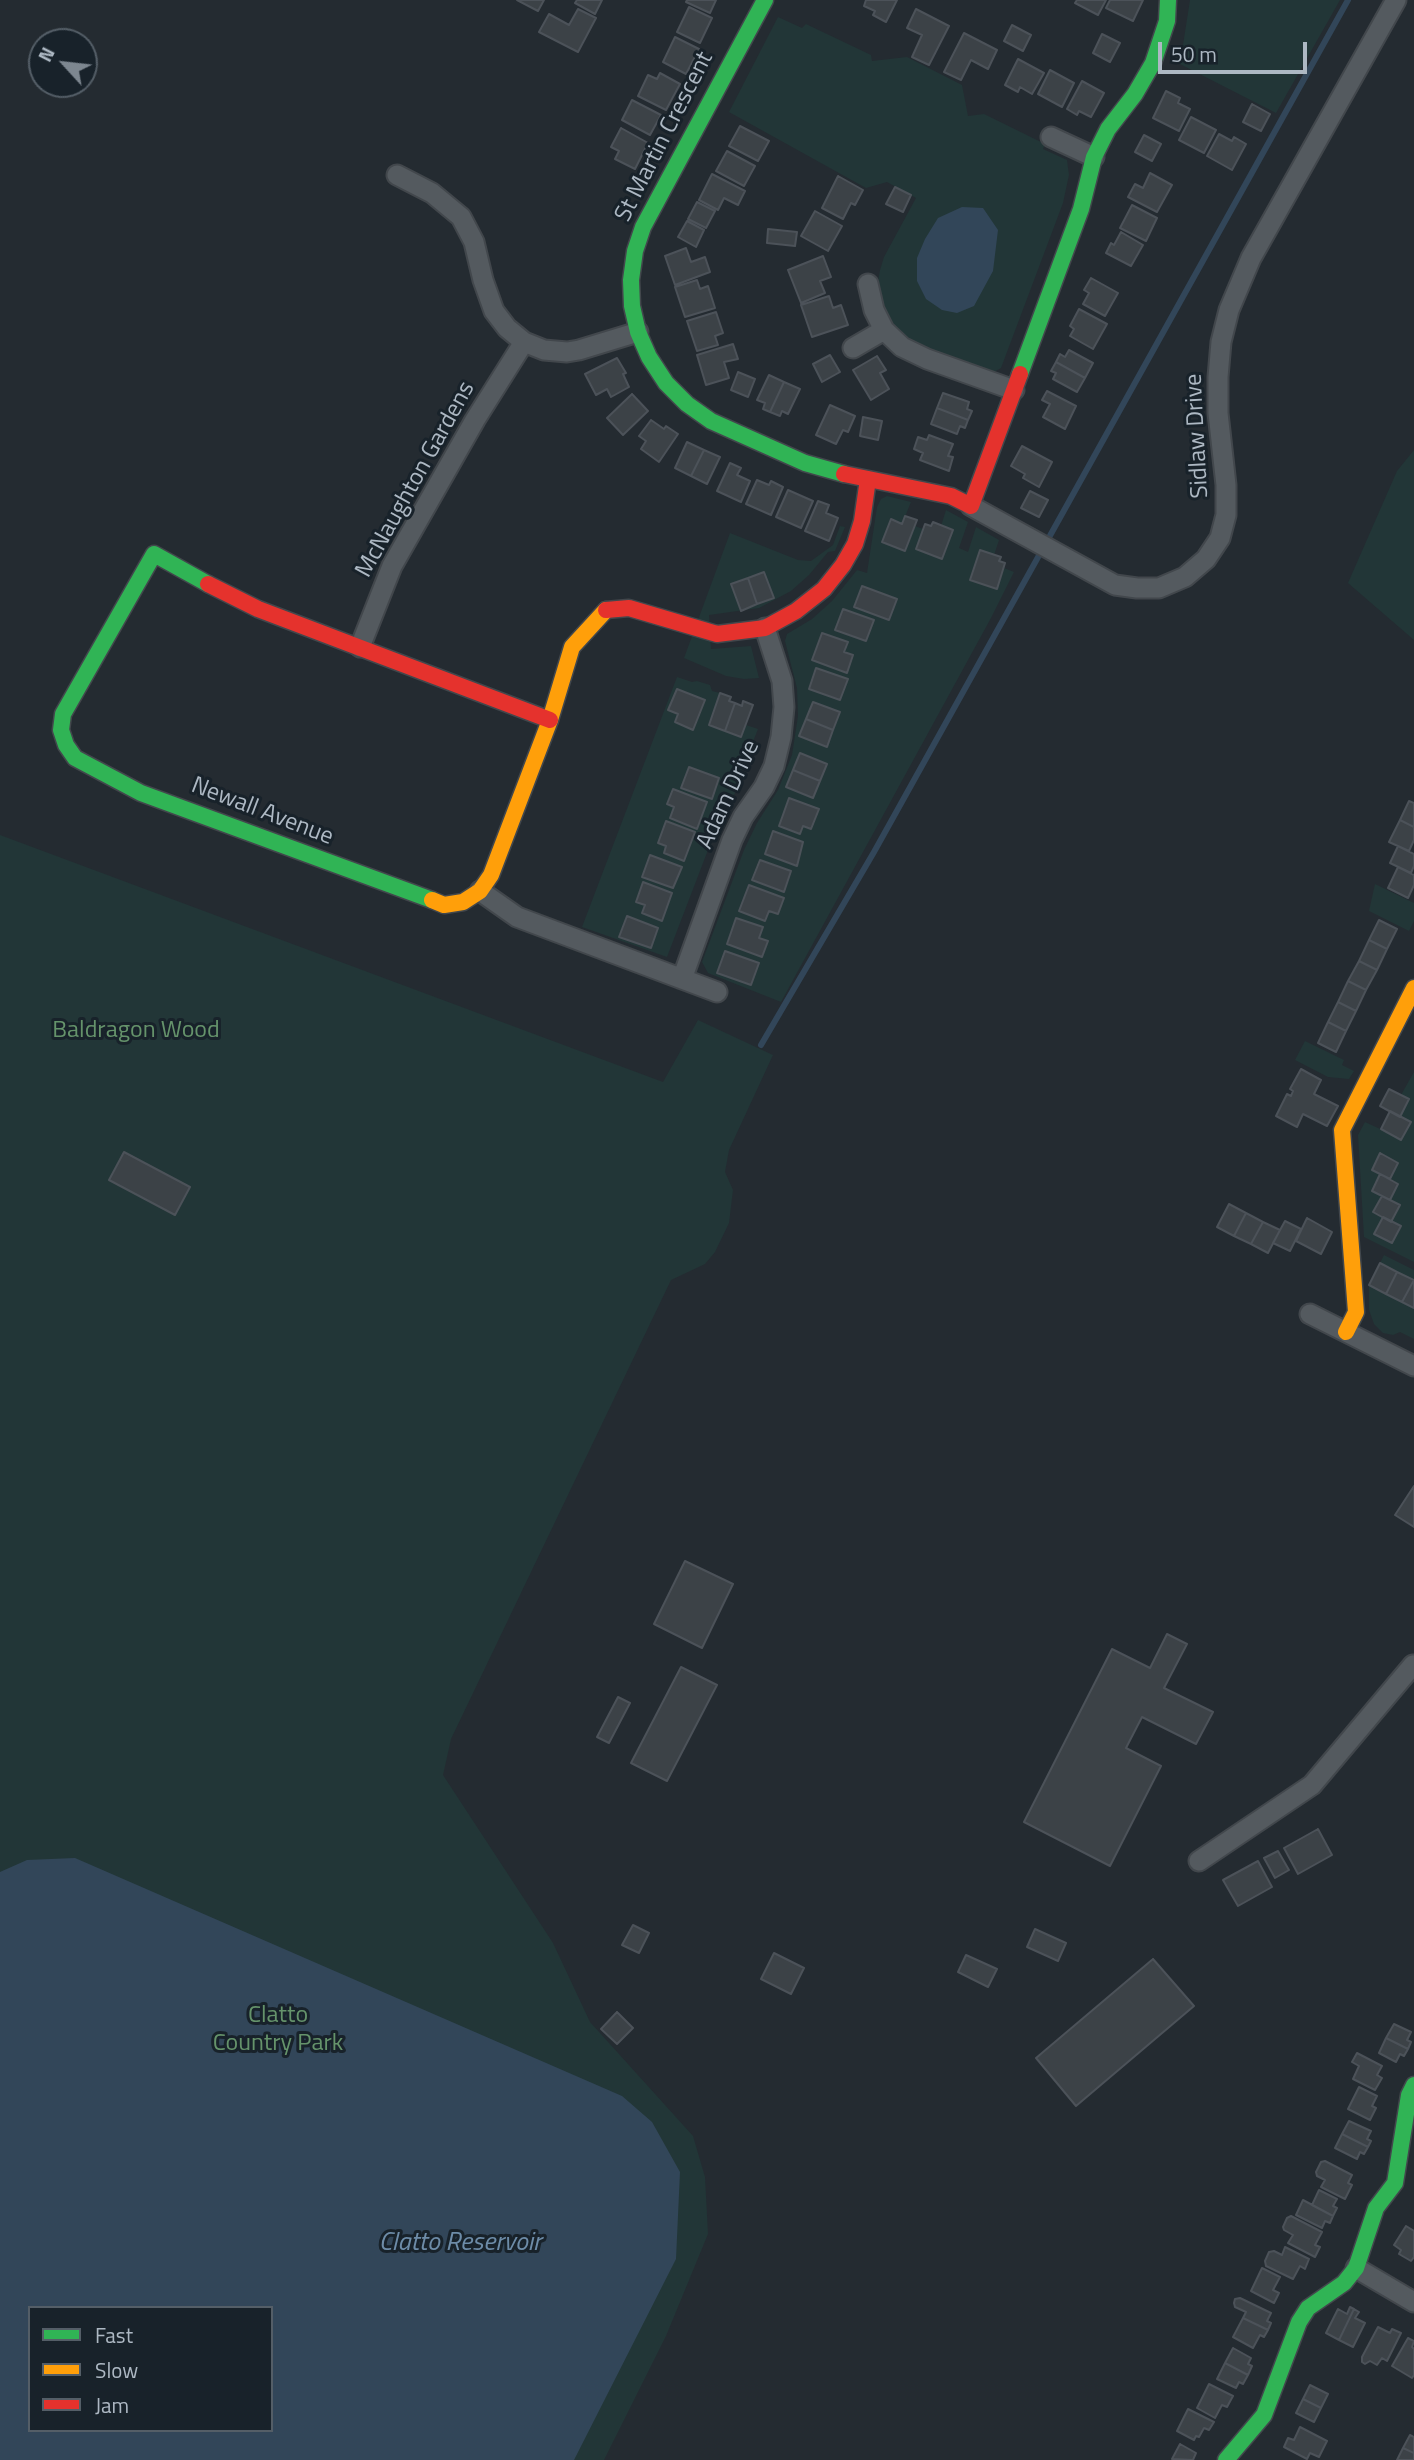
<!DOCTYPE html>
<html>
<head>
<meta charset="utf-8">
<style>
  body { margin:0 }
  #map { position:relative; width:1414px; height:2460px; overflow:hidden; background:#242b31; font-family:"Titillium Web",sans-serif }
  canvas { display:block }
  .legend { position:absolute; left:28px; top:2306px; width:245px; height:126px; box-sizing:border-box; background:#18222a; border:2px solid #545e67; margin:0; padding:9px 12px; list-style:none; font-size:21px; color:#adb8c3 }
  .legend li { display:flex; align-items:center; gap:14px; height:35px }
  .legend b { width:35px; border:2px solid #545e67 }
  .north { position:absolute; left:28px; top:28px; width:70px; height:70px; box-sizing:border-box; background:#18222a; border:2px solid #545e67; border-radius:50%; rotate:297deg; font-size:19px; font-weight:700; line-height:28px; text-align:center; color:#adb8c3 }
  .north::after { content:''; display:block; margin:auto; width:24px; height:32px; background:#7d8790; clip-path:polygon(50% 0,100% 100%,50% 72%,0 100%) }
  .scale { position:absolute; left:1158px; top:42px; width:149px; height:32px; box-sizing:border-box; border:4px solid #adb8c3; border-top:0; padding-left:9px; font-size:21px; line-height:24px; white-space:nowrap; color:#adb8c3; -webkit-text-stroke:5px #18222a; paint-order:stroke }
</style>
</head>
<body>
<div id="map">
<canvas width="1414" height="2460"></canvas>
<ul class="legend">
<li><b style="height:9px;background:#30b455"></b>Fast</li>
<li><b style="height:9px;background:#ff9f0a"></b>Slow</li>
<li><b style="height:9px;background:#e5322d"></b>Jam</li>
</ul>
<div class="north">N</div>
<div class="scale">50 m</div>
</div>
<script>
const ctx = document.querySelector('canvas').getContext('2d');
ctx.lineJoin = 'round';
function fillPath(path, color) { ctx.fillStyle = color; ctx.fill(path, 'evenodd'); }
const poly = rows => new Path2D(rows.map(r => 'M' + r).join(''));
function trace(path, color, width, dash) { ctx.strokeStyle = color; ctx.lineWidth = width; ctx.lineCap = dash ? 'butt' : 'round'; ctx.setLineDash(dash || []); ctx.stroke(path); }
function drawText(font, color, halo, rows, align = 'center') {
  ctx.font = font + ' "Titillium Web",sans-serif'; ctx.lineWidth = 6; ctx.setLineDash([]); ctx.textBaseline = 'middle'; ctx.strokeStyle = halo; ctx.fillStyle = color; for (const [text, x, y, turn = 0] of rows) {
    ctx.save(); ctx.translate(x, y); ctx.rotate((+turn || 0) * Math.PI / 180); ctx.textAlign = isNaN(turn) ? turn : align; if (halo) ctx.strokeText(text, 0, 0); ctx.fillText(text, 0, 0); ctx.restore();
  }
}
fillPath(poly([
  [1190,0,1340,0,1276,113,1180,64],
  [778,17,802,28,806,24,871,55,872,61,907,57,962,85,968,116,984,114,1045,144,1043,149,1067,160,1069,175,1063,203,1001,368,992,373,928,352,906,341,890,325,882,309,877,287,880,270,884,257,916,198,887,182,866,188,729,112],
  [1414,450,1414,640,1348,583,1397,471],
  [887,496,911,502,902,524,891,520,883,542,906,550,915,526,923,529,941,526,946,510,968,522,959,548,968,552,976,527,999,540,994,555,980,550,970,579,997,589,1004,568,1014,572,991,618,781,1002,708,973,702,962,744,850,757,823,778,790,792,755,798,716,797,688,785,641,787,634,812,619,832,601,857,570,867,573,877,507,881,499],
  [800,753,826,764,813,798,786,787],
  [840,526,845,527,835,551,828,552,809,575,791,591,759,608,709,615,711,649,751,646,759,678,744,679,726,676,684,658,730,533,798,560,811,561,833,545],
  [764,572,774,598,740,610,731,584],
  [677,677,692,682,697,681,710,685,712,691,720,693,741,736,746,725,758,729,739,777,736,779,742,782,727,806,713,837,667,957,582,927],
  [0,835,663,1082,698,1020,773,1055,729,1150,725,1172,733,1190,729,1223,715,1252,705,1264,671,1280,451,1739,443,1775,553,1943,590,2022,693,2136,705,2177,708,2234,666,2336,604,2460,0,2460],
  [30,2308,271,2308,271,2430,30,2430],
  [1375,884,1414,903,1414,921,1409,931,1369,911],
  [1305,1041,1344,1060,1342,1065,1354,1071,1349,1079,1328,1077,1295,1060],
  [1414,1072,1414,1262,1364,1237,1358,1135,1365,1122,1402,1139,1410,1122,1400,1117,1409,1099,1401,1095],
  [1380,1153,1398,1163,1390,1179,1398,1184,1390,1200,1400,1205,1391,1222,1392,1243,1374,1234,1383,1217,1373,1212,1382,1196,1372,1191,1380,1174,1372,1170],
  [1384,1255,1414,1270,1414,1339,1400,1332,1393,1335,1383,1333,1374,1324,1369,1310,1369,1285]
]), '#223637');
fillPath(poly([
  [962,207,983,208,998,230,993,271,974,306,957,313,942,310,926,299,917,281,917,258,925,239,938,218],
  [75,1858,622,2096,652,2122,680,2172,676,2259,574,2460,0,2460,0,1872,27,1860],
  [30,2308,271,2308,271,2430,30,2430]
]), '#324659');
trace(poly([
  [761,1045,874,852,1348,0]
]), '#324659', 6);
const building = poly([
  [517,0,544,0,538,11,517,0],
  [577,0,602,0,595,14,575,3,577,0],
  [687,0,716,0,710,13,686,2,687,0],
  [866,0,897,0,886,22,873,15,875,11,864,6,866,0],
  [1077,0,1106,0,1098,15,1075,3,1077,0],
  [1110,0,1143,0,1133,21,1106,8,1110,0],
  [689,7,712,18,700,43,677,32,689,7],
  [578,9,596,18,578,52,539,32,549,14,569,25,578,9],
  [916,9,949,26,929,65,912,57,922,35,907,28,916,9],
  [1012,25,1031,35,1023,51,1004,41,1012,25],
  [964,33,997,50,988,69,971,60,961,80,944,72,964,33],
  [1102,34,1120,43,1110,62,1093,53,1102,34],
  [675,37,699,49,686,74,663,62,675,37],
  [1018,59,1044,73,1032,94,1020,87,1018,92,1005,85,1018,59],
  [1050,70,1074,83,1062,107,1038,94,1050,70],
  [660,73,680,84,666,110,638,96,648,75,657,79,660,73],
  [1082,81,1104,93,1091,117,1079,111,1077,115,1067,109,1082,81],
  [1166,91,1180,98,1178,103,1190,109,1179,131,1153,118,1166,91],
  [632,100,661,115,650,135,622,120,632,100],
  [1252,104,1270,114,1261,131,1243,122,1252,104],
  [1191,117,1216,130,1204,153,1179,140,1191,117],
  [740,126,769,141,758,161,729,146,740,126],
  [621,128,648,143,635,169,615,159,619,151,611,147,621,128],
  [1219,134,1232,141,1234,137,1246,144,1232,170,1207,156,1219,134],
  [1144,135,1161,144,1152,161,1135,152,1144,135],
  [727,151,755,166,744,186,716,171,727,151],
  [1150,173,1172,185,1157,212,1128,197,1135,184,1143,188,1150,173],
  [712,174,745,191,738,205,724,198,718,210,699,200,712,174],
  [838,176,863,190,855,205,851,203,843,219,822,208,838,176],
  [895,187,911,195,903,212,886,204,895,187],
  [697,202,715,211,706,228,688,219,697,202],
  [1132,205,1157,218,1146,241,1120,228,1132,205],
  [815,211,842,226,828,251,801,236,815,211],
  [687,221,704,230,696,247,678,237,687,221],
  [768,229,797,232,795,246,767,243,768,229],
  [1121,232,1143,245,1131,266,1106,253,1111,243,1114,245,1121,232],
  [686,248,691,262,705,257,710,272,675,285,665,256,686,248],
  [823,256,831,277,820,281,825,293,801,303,788,270,823,256],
  [1091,278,1118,293,1105,316,1083,304,1089,293,1084,290,1091,278],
  [697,280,700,289,708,286,715,308,685,317,675,287,697,280],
  [829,296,833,308,841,305,848,325,812,337,801,305,829,296],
  [1079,309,1107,324,1093,349,1070,336,1074,329,1070,326,1079,309],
  [716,312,723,333,715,336,718,345,697,351,687,321,716,312],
  [733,344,738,359,724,362,729,378,706,385,697,355,733,344],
  [1069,350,1093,363,1085,378,1056,362,1060,354,1065,357,1069,350],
  [830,355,840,372,822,382,813,364,830,355],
  [877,356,886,370,880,373,889,389,871,400,853,370,877,356],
  [617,358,626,373,623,374,629,387,611,397,607,389,596,395,585,374,617,358],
  [1056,362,1085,378,1077,392,1053,379,1056,373,1051,371,1056,362],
  [738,372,755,379,748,397,731,390,738,372],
  [769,375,784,382,770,412,763,409,765,403,757,400,769,375],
  [784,382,800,389,788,414,782,411,780,416,770,412,784,382],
  [1047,391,1076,406,1065,429,1043,417,1050,404,1042,400,1047,391],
  [943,393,969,402,967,409,972,411,968,420,937,408,943,393],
  [632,394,648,411,623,435,607,418,632,394],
  [830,405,855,416,848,432,843,430,836,444,816,435,830,405],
  [937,408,968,420,965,428,960,426,957,434,931,424,937,408],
  [863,417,882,421,878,440,860,436,863,417],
  [651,420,664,429,666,426,678,434,659,462,641,449,646,441,639,436,651,420],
  [929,435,953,444,948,456,953,457,949,471,920,460,923,453,914,449,918,437,927,440,929,435],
  [687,442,704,450,691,476,675,468,687,442],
  [1022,446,1052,462,1039,487,1023,478,1025,474,1011,466,1022,446],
  [704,450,720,457,707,484,691,476,704,450],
  [730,463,741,468,737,475,750,481,741,502,717,491,730,463],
  [757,480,769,485,771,481,783,487,771,515,746,504,757,480],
  [788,490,813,501,801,528,776,517,788,490],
  [1030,491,1048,500,1039,517,1021,508,1030,491],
  [818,501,829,505,826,513,838,518,829,541,805,531,818,501],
  [905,516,917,520,905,551,882,542,891,519,902,524,905,516],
  [933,522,953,530,942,559,916,549,925,524,931,526,933,522],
  [980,550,1001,557,999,561,1005,563,997,589,970,580,980,550],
  [764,572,774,598,757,604,748,578,764,572],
  [748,578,757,604,741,611,731,584,748,578],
  [862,586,897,599,889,620,854,607,862,586],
  [843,609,874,620,866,641,835,630,843,609],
  [822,633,848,642,844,652,853,655,847,673,812,660,822,633],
  [816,668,848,679,840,700,809,689,816,668],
  [677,689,705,700,693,730,675,722,678,714,668,710,677,689],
  [720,693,731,697,729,701,735,703,725,731,709,725,720,693],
  [743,701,753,705,741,737,725,731,735,703,742,706,743,701],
  [813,702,840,712,833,730,806,719,813,702],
  [806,719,833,730,827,747,799,736,806,719],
  [800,753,827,764,820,781,793,770,800,753],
  [689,767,719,778,712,799,681,788,689,767],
  [793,770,820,781,813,798,786,787,793,770],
  [673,789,707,802,697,829,670,818,674,807,667,804,673,789],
  [789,798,819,809,811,829,803,826,800,834,779,826,789,798],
  [1409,801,1414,803,1414,827,1400,820,1409,801],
  [1400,820,1414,827,1414,840,1409,851,1389,842,1400,820],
  [666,821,695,832,684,861,664,853,666,846,658,843,666,821],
  [773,831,803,842,797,866,765,854,773,831],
  [1398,846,1414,854,1414,866,1411,873,1390,863,1398,846],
  [650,855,682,867,673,888,642,877,650,855],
  [760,860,791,871,784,892,752,880,760,860],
  [1398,867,1414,875,1414,885,1408,898,1388,888,1398,867],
  [643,882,672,893,662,921,642,913,645,905,636,902,643,882],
  [749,885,784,898,778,914,769,911,765,921,739,911,749,885],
  [627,916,658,928,651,948,619,937,627,916],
  [736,918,763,927,759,938,768,941,762,957,727,944,736,918],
  [1379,920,1397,929,1387,949,1369,940,1379,920],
  [1369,940,1387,949,1377,970,1359,961,1369,940],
  [725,951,759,963,751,985,717,973,725,951],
  [1359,961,1377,970,1366,990,1348,981,1359,961],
  [1348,981,1366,990,1356,1011,1338,1002,1348,981],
  [1338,1002,1356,1011,1346,1031,1328,1022,1338,1002],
  [1328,1022,1346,1031,1336,1052,1318,1043,1328,1022],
  [1301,1069,1321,1080,1314,1094,1338,1106,1327,1126,1303,1114,1297,1127,1276,1116,1287,1094,1291,1096,1293,1091,1290,1089,1301,1069],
  [1389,1089,1409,1099,1400,1117,1380,1106,1389,1089],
  [1390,1111,1411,1122,1401,1140,1381,1129,1390,1111],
  [124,1152,190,1187,175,1215,109,1180,124,1152],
  [1380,1153,1398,1163,1390,1179,1372,1170,1380,1153],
  [1380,1174,1398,1184,1390,1200,1372,1191,1380,1174],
  [1382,1196,1400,1205,1391,1222,1373,1212,1382,1196],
  [1229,1204,1246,1213,1234,1236,1217,1227,1229,1204],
  [1246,1213,1263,1222,1251,1244,1234,1236,1246,1213],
  [1383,1217,1401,1226,1392,1243,1374,1234,1383,1217],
  [1307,1218,1332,1232,1321,1254,1296,1241,1307,1218],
  [1285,1221,1301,1229,1290,1251,1273,1243,1285,1221],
  [1263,1222,1280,1230,1268,1253,1251,1244,1263,1222],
  [1380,1263,1397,1272,1386,1294,1369,1285,1380,1263],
  [1397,1272,1414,1280,1402,1302,1386,1294,1397,1272],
  [1414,1280,1414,1308,1402,1302,1414,1280],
  [1414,1486,1414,1527,1395,1515,1414,1486],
  [685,1561,733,1584,702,1648,654,1624,685,1561],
  [1167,1634,1187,1644,1164,1688,1213,1712,1196,1744,1142,1717,1126,1748,1161,1766,1110,1866,1024,1822,1112,1649,1150,1668,1167,1634],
  [681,1667,717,1685,667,1781,631,1763,681,1667],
  [618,1697,630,1703,609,1743,597,1737,618,1697],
  [1318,1829,1332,1855,1298,1874,1284,1848,1318,1829],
  [1278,1851,1289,1870,1275,1878,1264,1858,1278,1851],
  [1258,1861,1272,1887,1238,1906,1223,1880,1258,1861],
  [633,1925,649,1933,639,1953,622,1945,633,1925],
  [1035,1929,1066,1943,1058,1961,1027,1947,1035,1929],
  [774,1953,804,1968,791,1994,761,1979,774,1953],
  [966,1955,997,1969,988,1987,958,1972,966,1955],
  [1153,1959,1194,2006,1076,2106,1036,2058,1153,1959],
  [617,2012,633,2028,617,2044,601,2029,617,2012],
  [1394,2024,1411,2032,1407,2040,1411,2042,1408,2049,1386,2038,1394,2024],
  [1386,2038,1408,2049,1404,2056,1400,2054,1396,2062,1379,2053,1386,2038],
  [1357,2053,1382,2066,1377,2075,1382,2078,1375,2090,1353,2079,1359,2066,1352,2062,1357,2053],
  [1359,2087,1377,2096,1372,2106,1376,2108,1370,2120,1348,2109,1359,2087],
  [1349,2121,1371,2131,1367,2139,1371,2141,1368,2147,1342,2134,1349,2121],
  [1342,2134,1368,2147,1364,2154,1360,2152,1357,2159,1335,2148,1342,2134],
  [1325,2161,1352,2175,1348,2183,1352,2185,1345,2199,1321,2187,1325,2180,1317,2176,1316,2172,1321,2162,1325,2161],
  [1319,2190,1337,2199,1333,2206,1337,2208,1333,2216,1312,2205,1319,2190],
  [1303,2200,1333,2216,1330,2223,1325,2221,1322,2228,1296,2215,1303,2200],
  [1291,2216,1322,2232,1315,2245,1320,2247,1315,2257,1288,2243,1293,2235,1284,2230,1283,2227,1287,2218,1291,2216],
  [1406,2226,1414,2231,1414,2257,1411,2261,1399,2254,1401,2250,1394,2245,1406,2226],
  [1285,2247,1309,2259,1305,2269,1300,2266,1293,2279,1266,2266,1265,2261,1269,2252,1274,2251,1282,2255,1285,2247],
  [1262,2268,1280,2277,1273,2290,1279,2293,1274,2303,1251,2291,1262,2268],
  [1240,2298,1271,2313,1267,2321,1271,2323,1268,2330,1243,2318,1246,2312,1235,2307,1234,2303,1235,2299,1240,2298],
  [1350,2307,1354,2309,1339,2340,1326,2333,1338,2309,1347,2314,1350,2307],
  [1354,2309,1359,2312,1355,2318,1365,2323,1353,2347,1339,2340,1354,2309],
  [1243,2318,1268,2330,1264,2337,1260,2335,1253,2348,1233,2337,1243,2318],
  [1378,2327,1390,2333,1392,2329,1401,2333,1387,2361,1382,2358,1377,2365,1370,2361,1365,2364,1362,2362,1362,2357,1378,2327],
  [1408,2338,1414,2341,1412,2347,1414,2349,1414,2375,1412,2378,1392,2366,1408,2338],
  [1233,2348,1251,2358,1248,2364,1252,2366,1248,2375,1225,2363,1233,2348],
  [1225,2363,1248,2375,1243,2384,1239,2382,1236,2388,1217,2379,1225,2363],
  [1209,2384,1233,2396,1227,2407,1222,2405,1215,2418,1197,2408,1209,2384],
  [1310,2385,1328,2394,1321,2408,1303,2399,1310,2385],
  [1303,2399,1321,2408,1314,2422,1296,2413,1303,2399],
  [1188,2409,1214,2422,1209,2430,1204,2428,1199,2437,1196,2436,1194,2440,1177,2431,1188,2409],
  [1300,2427,1327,2441,1319,2457,1310,2453,1307,2459,1284,2447,1288,2438,1294,2440,1300,2427],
  [1410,2435,1414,2437,1414,2453,1403,2448,1410,2435],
  [1180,2444,1196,2453,1193,2460,1172,2459,1180,2444],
  [1403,2448,1414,2453,1414,2460,1397,2460,1403,2448]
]);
fillPath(building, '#3c4247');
trace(building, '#4c5259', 2);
const street = poly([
  [1051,137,1094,157],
  [397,175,432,193,461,217,474,242,483,280,494,311,507,328,524,342,544,350,567,352,579,350,638,332],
  [868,284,874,310,884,330,902,347,927,359,1014,390],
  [853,348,884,330],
  [971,506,1115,585,1137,588,1159,588,1185,577,1206,559,1220,538,1226,515,1226,485,1218,413,1218,377,1221,342,1229,310,1251,258,1396,0],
  [360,647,392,566,475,420,524,342],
  [480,891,517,917,717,992],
  [682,979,732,840,743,817,764,787,774,766,781,737,784,707,782,681,765,628],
  [1310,1314,1414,1366],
  [1199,1861,1312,1785,1413,1665],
  [1356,2268,1414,2302]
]);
const fast = poly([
  [765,0,643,227,635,251,631,280,632,306,638,332,649,357,666,383,687,404,711,421,805,463,844,474],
  [1020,374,1081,209,1094,157,1108,129,1135,94,1153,63,1167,21,1168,0],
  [208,584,154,554,63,714,61,730,66,745,75,758,141,793,432,900],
  [1226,2460,1264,2415,1299,2322,1308,2308,1344,2283,1356,2268,1376,2208,1395,2183,1409,2095,1414,2085]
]);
const slow = poly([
  [432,900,444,905,463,902,480,891,491,875,550,720,572,647,606,610],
  [1346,1332,1356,1312,1342,1130,1414,988]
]);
const jam = poly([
  [844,474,951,496,971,506,1020,374],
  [208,584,258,609,550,720],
  [606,610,629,608,717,634,765,628,796,611,824,589,843,565,855,544,862,521,868,479]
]);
trace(street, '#42474c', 23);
trace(fast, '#42474c', 19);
trace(slow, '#42474c', 19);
trace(jam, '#42474c', 19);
trace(street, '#545a5f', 19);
trace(fast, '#30b455', 16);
trace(slow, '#ff9f0a', 16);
trace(jam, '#e5322d', 16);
drawText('24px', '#adb8c3', '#18222a', [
  ["St Martin Crescent",665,137,-63],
  ["Sidlaw Drive",1198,436,-93],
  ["McNaughton Gardens",416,480,-61],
  ["Adam Drive",729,795,-65],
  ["Newall Avenue",262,812,21]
]);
drawText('24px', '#65936b', '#18222a', [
  ["Baldragon Wood",136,1031],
  ["Clatto",278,2016],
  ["Country Park",278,2044]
]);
drawText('italic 26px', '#6d8ca8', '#18222a', [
  ["Clatto Reservoir",460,2244]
]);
</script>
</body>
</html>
